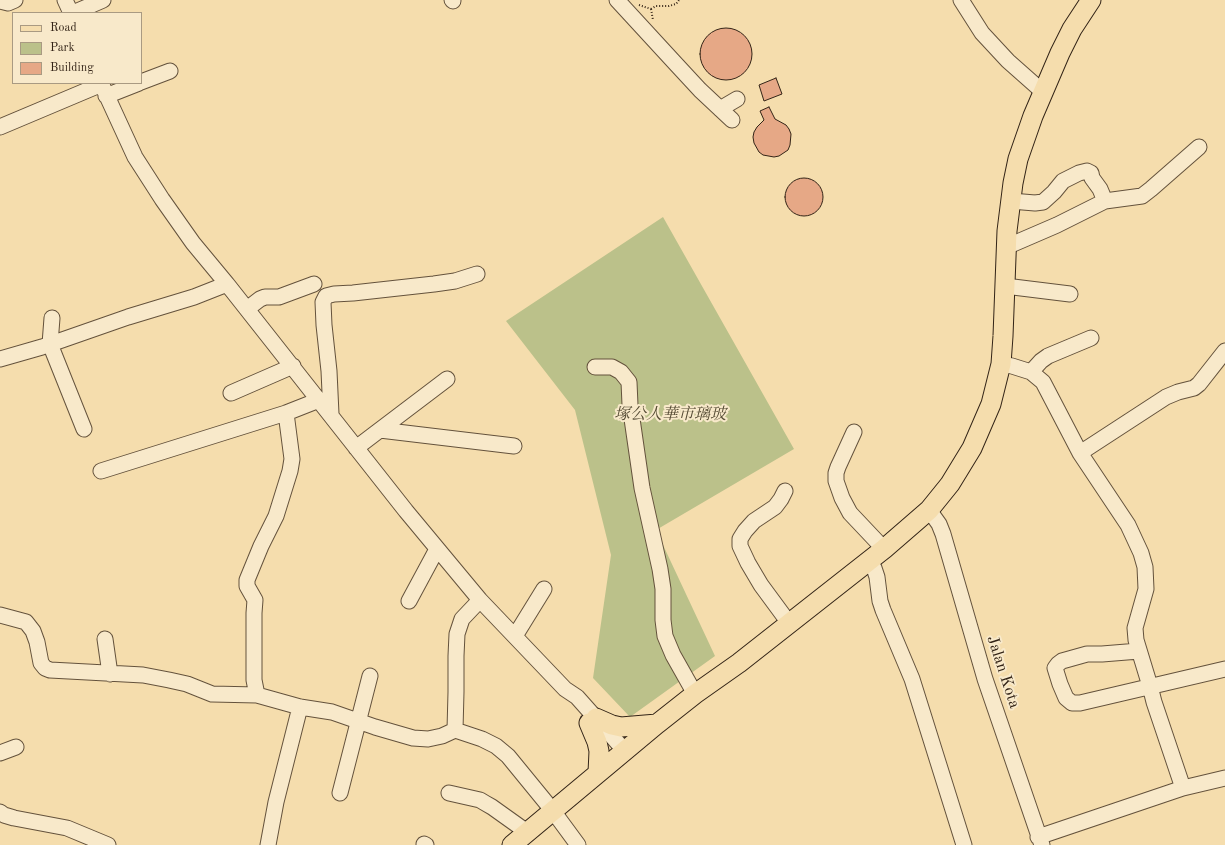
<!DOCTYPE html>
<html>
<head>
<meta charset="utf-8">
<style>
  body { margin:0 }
  #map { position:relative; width:1225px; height:845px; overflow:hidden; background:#f5ddad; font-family:"Old Standard TT",serif }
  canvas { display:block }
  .legend { position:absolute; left:12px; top:12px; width:130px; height:72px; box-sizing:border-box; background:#f8e9ca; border:1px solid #a99a82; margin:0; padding:5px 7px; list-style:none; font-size:12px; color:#332417 }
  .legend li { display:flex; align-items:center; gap:8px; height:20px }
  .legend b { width:20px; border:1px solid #a99a82 }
</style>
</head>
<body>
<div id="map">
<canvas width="1225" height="845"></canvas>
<ul class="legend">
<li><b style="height:5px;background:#f5ddad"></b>Road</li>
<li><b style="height:11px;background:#bbc18a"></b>Park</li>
<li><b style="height:11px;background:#e6a886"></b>Building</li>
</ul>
</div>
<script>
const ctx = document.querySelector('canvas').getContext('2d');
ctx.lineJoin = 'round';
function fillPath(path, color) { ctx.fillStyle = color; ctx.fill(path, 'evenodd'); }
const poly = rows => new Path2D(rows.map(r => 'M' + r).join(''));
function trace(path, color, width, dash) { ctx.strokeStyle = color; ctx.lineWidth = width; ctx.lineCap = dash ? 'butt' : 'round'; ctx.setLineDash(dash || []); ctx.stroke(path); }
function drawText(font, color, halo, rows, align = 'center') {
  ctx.font = font + ' "Old Standard TT","Noto Serif SC",serif'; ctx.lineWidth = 4; ctx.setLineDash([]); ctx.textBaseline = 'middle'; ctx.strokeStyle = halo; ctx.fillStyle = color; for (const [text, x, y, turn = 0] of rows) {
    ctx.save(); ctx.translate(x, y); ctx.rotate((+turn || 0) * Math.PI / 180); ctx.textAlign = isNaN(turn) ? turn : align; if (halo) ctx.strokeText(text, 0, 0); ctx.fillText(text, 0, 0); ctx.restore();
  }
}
fillPath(poly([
  [663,217,794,449,656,530,715,656,630,717,593,678,611,555,575,410,506,321]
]), '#bbc18a');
const building = poly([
  '700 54a26 26 0 1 1 52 0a26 26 0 1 1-52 0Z',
  [776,78,782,94,764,101,759,85,776,78],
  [769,107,775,119,786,125,789,129,791,134,790,145,788,150,779,156,774,157,763,155,759,152,754,143,753,137,754,132,757,127,764,120,760,111,769,107],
  '785 197a19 19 0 1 1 38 0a19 19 0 1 1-38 0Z'
]);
fillPath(building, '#e6a886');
trace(building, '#332417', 1);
const minor = poly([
  [65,0,71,13],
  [452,0,453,1],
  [617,0,675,63,700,90,732,120],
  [961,0,982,33,1008,61,1043,92],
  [0,1,8,3,15,0],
  [73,13,103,0],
  [141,82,170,71],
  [101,83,135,157,162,199,193,243,227,284,406,511,480,600,565,689,577,697,625,751],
  [106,96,139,83],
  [720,109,737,99],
  [0,127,102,84],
  [1011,201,1035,203,1043,202,1054,192,1063,181,1079,173,1087,171,1091,173,1092,178,1100,189,1105,201],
  [1006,247,1057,225,1105,201,1142,196,1151,189,1199,147],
  [1005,286,1070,294],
  [247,309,260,299,265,297,279,297,314,284],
  [52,318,50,344,84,429],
  [0,359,42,347,128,317,194,297,227,284],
  [1001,364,1012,366,1031,372,1043,382,1080,453,1128,525,1141,553,1145,567,1146,589,1135,628,1136,640,1150,686,1154,702,1183,788],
  [595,367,612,367,621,372,629,382,630,405,642,488,660,569,663,589,663,620,665,636,673,655,695,694],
  [1031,372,1041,361,1048,356,1091,338],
  [231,393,293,366],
  [331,414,329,371,324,325,323,302,326,296,334,294,353,293,434,284,455,281,477,274],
  [380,430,514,446],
  [854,432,838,467,836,473,836,481,842,498,850,513,884,549],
  [356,448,447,379],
  [1080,453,1166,397,1178,392,1194,388,1199,384,1225,351],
  [101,471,286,413,319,400],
  [785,491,781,499,775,507,754,521,745,531,740,539,740,546,748,563,761,585,789,623],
  [929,510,939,524,943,534,985,679,1042,845],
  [869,561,874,568,877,577,880,601,883,610,912,679,964,845],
  [409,601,437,549],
  [0,615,26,622,33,631,37,642,41,663,45,668,50,670,143,675,169,680,187,684,212,694,257,695,300,707,332,712,375,727,413,738,428,739,442,736,455,730,482,739,496,746,508,756,553,811,578,845],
  [515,636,544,589],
  [105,639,110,674],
  [1139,651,1102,654,1087,654,1062,661,1058,664,1055,668,1060,684,1066,698,1072,703,1080,703,1225,669],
  [257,695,254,680,254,613,255,600,247,586,247,580,261,546,276,516,290,471,292,459,286,413],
  [455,730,456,692,456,656,457,634,462,619,480,600],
  [0,753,16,747],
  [340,793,370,676],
  [449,793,480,800,485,803,492,807,527,832],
  [0,812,4,815,14,818,67,828,108,845],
  [1038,837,1183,788,1225,778],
  [424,844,426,845],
  [268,845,276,802,300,707]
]);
const major = poly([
  [596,718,612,725,621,727,657,724],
  [589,723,597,742,599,751,598,773],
  [512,845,657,724,695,694,739,663,884,549,929,510,950,484,972,448,991,404,1001,364,1003,336,1007,231,1013,183,1018,159,1033,116,1060,53,1072,29,1091,0]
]);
trace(minor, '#64523c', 17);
trace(major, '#332417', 21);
trace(poly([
  [639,5,651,9],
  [651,9,656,6,669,6,676,4,679,0],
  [651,9,653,20]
]), '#332417', 2, [1, 2]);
trace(minor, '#f8e9ca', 15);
trace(major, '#f5ddad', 19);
drawText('italic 16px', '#554b34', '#f8e9ca', [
  ["塚公人華市璃玻",670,415]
]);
drawText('16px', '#332417', '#f8e9ca', [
  ["Jalan Kota",1003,672,72]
]);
</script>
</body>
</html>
